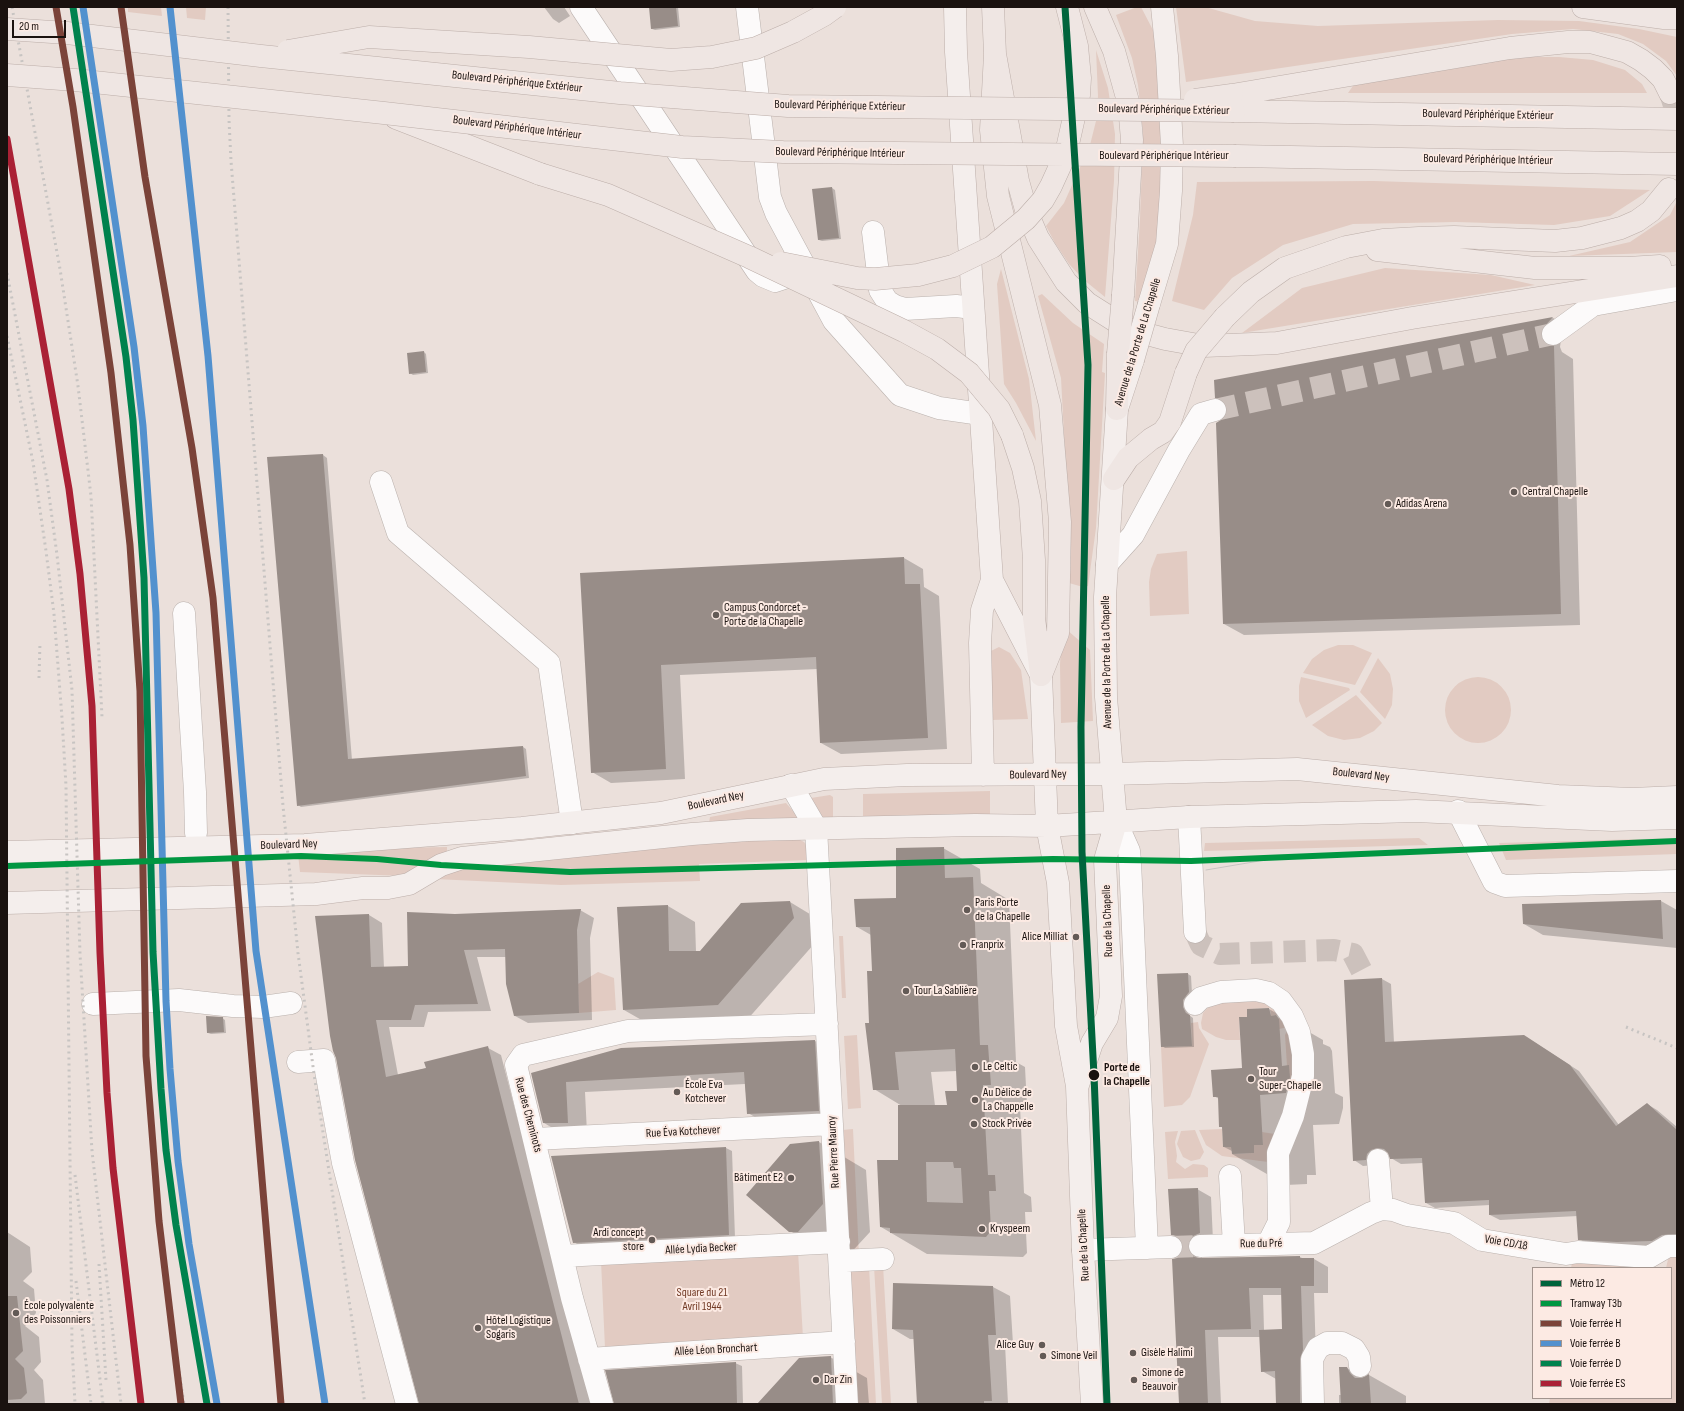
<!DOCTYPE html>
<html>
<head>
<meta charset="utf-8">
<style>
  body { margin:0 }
  #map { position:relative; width:1684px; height:1411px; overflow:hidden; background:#ebe0db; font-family:"Sofia Sans Condensed",sans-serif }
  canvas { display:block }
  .frame { position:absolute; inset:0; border:8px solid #1a120f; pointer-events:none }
  .legend { position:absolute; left:1532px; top:1267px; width:140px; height:132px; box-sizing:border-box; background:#fceae3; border:1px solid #a2948e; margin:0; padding:5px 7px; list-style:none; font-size:12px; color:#1a120f }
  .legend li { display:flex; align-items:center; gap:8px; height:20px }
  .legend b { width:20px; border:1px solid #a2948e }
  .scale { position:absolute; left:12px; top:20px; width:54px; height:18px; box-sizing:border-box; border:2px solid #1a120f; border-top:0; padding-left:5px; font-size:12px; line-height:14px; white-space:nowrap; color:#1a120f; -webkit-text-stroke:3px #fceae3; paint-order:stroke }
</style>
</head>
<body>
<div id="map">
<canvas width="1684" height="1411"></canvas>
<div class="frame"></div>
<ul class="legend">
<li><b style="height:5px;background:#00643c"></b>Métro 12</li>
<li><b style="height:5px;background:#009641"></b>Tramway T3b</li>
<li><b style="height:5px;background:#7b4339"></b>Voie ferrée H</li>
<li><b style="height:5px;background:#5291ce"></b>Voie ferrée B</li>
<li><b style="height:5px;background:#00824e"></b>Voie ferrée D</li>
<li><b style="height:5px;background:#aa2135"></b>Voie ferrée ES</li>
</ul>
<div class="scale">20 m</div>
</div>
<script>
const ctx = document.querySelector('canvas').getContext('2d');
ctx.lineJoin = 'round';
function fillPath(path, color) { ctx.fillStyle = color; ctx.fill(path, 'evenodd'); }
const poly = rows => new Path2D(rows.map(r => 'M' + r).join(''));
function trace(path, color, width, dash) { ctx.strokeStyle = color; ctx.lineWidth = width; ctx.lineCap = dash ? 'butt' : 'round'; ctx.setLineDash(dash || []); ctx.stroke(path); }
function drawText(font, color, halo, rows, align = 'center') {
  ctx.font = font + ' "Sofia Sans Condensed",sans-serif'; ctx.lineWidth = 4; ctx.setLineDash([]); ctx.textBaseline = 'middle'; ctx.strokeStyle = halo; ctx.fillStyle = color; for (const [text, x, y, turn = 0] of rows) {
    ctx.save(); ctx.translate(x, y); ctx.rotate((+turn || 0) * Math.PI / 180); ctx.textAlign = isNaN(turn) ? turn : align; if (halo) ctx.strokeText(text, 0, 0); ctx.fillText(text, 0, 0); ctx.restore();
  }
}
fillPath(poly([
  [128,7,161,7,162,16,128,12],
  [186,7,206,7,205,20,187,18],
  [1137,7,1141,7,1154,32,1161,56,1161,227,1141,302,1135,301,1140,219,1143,132,1138,85,1132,58,1116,15],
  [1176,7,1205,7,1255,21,1318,26,1498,20,1579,21,1639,29,1677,37,1677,76,1666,61,1643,44,1618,34,1573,29,1512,34,1186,82],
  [1096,50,1108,88,1115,134,1114,181,1105,297,1084,280,1069,264,1055,243,1046,226,1064,203,1090,145,1096,121,1098,96],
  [1519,57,1559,57,1593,60,1625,70,1642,84,1647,93,1348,93,1355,83],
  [1374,181,1650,190,1610,216,1554,225,1456,222,1353,224,1283,245,1232,278,1204,310,1172,301,1193,215,1197,182],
  [1677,201,1677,252,1569,256,1630,242,1670,215],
  [1385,268,1491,275,1535,285,1242,333,1302,288],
  [1001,269,1029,379,1036,441,1016,403,1004,384,997,284],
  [1042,294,1073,323,1104,344,1102,372,1105,373,1096,528,1088,586,1083,587,1069,583,1071,566,1061,378,1038,296],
  [1187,551,1189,614,1150,616,1149,582,1151,569,1157,554],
  [1066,629,1090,650,1093,721,1061,723,1060,665,1061,646],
  [1338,645,1353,645,1372,653,1355,685,1303,673,1312,659,1324,650],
  [999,647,1010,653,1021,670,1028,719,991,720,991,651],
  [1378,658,1390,674,1393,689,1392,705,1385,719,1360,692],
  [1301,677,1349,688,1350,690,1306,718,1299,701,1299,686],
  '1445 710a33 33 0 1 1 66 0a33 33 0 1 1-66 0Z',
  [1356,695,1382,723,1374,731,1360,738,1344,740,1328,736,1312,725],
  [990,791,990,814,863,817,863,794],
  [830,795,833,797,833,821,825,820,810,802,811,798],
  [786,803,801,820,709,823,710,817],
  [1419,838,1428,845,1204,851,1205,843],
  [1677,838,1677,854,1506,860,1499,843],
  [798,839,804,842,808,847,809,860,699,864,700,881,561,885,435,879,454,870,660,845],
  [447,847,447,852,405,876,300,872,298,854,336,854,336,849],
  [839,936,843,936,846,998,842,998],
  [598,972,614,978,616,1010,579,1013,578,984],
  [1269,998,1287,1026,1284,1028,1279,1029,1279,1015,1271,1016,1270,1008,1247,1009,1247,1017,1239,1018,1240,1040,1226,1040,1216,1037,1202,1029,1201,1023,1203,1013,1212,1003],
  [1198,1022,1199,1028,1209,1044,1190,1097,1182,1105,1164,1107,1161,1047,1192,1046,1191,1023],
  [1287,1031,1299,1042,1290,1088,1289,1066,1287,1066,1285,1035],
  [857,1035,861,1108,848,1109,844,1036],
  [853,1129,859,1256,849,1257,842,1130],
  [1222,1129,1223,1147,1231,1147,1232,1154,1254,1153,1254,1145,1263,1145,1262,1132,1275,1134,1268,1162,1222,1156,1206,1145,1199,1130],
  [1195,1130,1204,1152,1200,1159,1191,1161,1183,1157,1177,1144,1181,1131],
  [1178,1131,1175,1142,1177,1156,1176,1162,1185,1169,1193,1164,1204,1165,1208,1168,1208,1177,1168,1179,1165,1132],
  [798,1251,803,1338,605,1348,601,1261],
  [1669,1255,1677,1255,1677,1404,1549,1404,1550,1398,1671,1398,1671,1268,1666,1268],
  [1577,1259,1638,1268,1571,1268,1572,1263,1577,1263],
  [883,1265,891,1404,882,1404,874,1266],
  [869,1266,876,1404,857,1404,850,1268]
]), '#e2cbc2');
fillPath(poly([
  [544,7,564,7,570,16,559,23,553,19],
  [650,7,678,7,680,27,655,30,652,29],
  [832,188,835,190,841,239,822,241,819,240,813,190],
  [1553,318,1572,329,1561,340,1560,347,1562,352,1573,359,1580,625,1244,635,1224,624,1225,419,1228,413,1228,407,1226,403,1216,397,1215,381],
  [424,352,426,354,428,373,413,375,410,373],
  [323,455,327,458,352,760,523,747,526,749,529,778,301,807,298,805],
  [904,558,923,569,924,587,939,596,947,749,841,754,821,743,818,669,680,675,685,779,611,783,592,772,581,574],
  [943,848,980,869,981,883,1009,900,1016,1062,1025,1067,1027,1106,1020,1106,1024,1193,1031,1197,1032,1212,1025,1212,1027,1253,1023,1257,927,1254,881,1227,899,1161,902,1106,874,1089,870,1024,873,972,871,935,857,927,897,899],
  [957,1071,958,1092,948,1106,935,1106,931,1072],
  [1661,901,1677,910,1677,948,1543,935,1524,924],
  [790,902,818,919,822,935,746,1021,652,1026,624,1010,668,906,695,922,696,952,700,952],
  [580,910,594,918,590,938,592,1020,528,1023,515,1016,506,957,477,957,491,1011,428,1012,424,1027,389,1027,398,1075,427,1068,488,1048,501,1055,591,1404,420,1404,356,1160,369,915,382,923,384,968,409,967,455,915],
  [1188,974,1191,976,1192,994,1186,1002,1185,1009,1189,1015,1193,1018,1194,1047,1165,1048,1162,1046],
  [1382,979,1391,984,1394,1043,1534,1042,1579,1071,1619,1125,1647,1104,1657,1110,1677,1127,1677,1239,1662,1245,1627,1247,1588,1244,1579,1239,1578,1216,1500,1220,1490,1215,1490,1205,1435,1208,1426,1203,1423,1163,1401,1164,1391,1158,1387,1152,1380,1155,1375,1165,1363,1166,1354,1160],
  [1269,1009,1323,1040,1323,1044,1330,1047,1332,1051,1335,1093,1343,1097,1343,1108,1339,1124,1313,1125,1316,1175,1307,1175,1307,1184,1286,1185,1232,1154,1232,1151,1224,1147,1223,1128,1220,1126,1219,1099,1214,1096,1243,1069,1248,1018],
  [222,1018,225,1020,226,1033,211,1034,208,1033],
  [815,1041,834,1052,838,1122,767,1124,748,1113,745,1084,585,1092,587,1133,563,1134,544,1123,532,1073],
  [819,1142,866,1170,870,1232,846,1258,838,1259,790,1231],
  [726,1148,732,1151,735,1238,580,1246,574,1242],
  [1197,1189,1211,1197,1213,1241,1201,1255,1202,1258,1196,1255,1196,1257,1200,1259,1300,1257,1304,1259,1314,1259,1328,1267,1328,1293,1314,1293,1316,1358,1314,1404,1277,1404,1276,1379,1262,1371,1261,1337,1218,1337,1221,1404,1180,1404,1178,1259,1183,1254,1184,1246,1182,1240,1172,1234],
  [1263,1295,1282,1295,1283,1330,1264,1330],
  [7,1232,30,1247,32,1272,23,1281,34,1289,36,1313,25,1326,39,1337,41,1362,34,1370,43,1380,45,1404,7,1404],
  [894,1284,993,1287,1010,1296,1013,1344,1005,1344,1008,1404,918,1404,915,1339,910,1339,893,1329],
  [830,1357,867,1378,869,1404,759,1404],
  [735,1363,742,1366,743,1404,615,1404],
  [1347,1368,1365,1378,1369,1375,1406,1396,1406,1404,1339,1404,1339,1395,1341,1395]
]), '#0003');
fillPath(poly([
  [649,7,676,7,678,26,651,29],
  [832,187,839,238,818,240,812,189],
  [1553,317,1542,329,1541,335,1543,342,1548,345,1554,346,1561,614,1223,624,1216,423,1224,418,1227,413,1227,407,1223,401,1215,398,1214,380],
  [424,351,426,372,409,374,407,353],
  [323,454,348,759,523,746,526,776,297,806,267,457],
  [904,557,905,584,920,584,928,738,820,743,816,657,661,665,666,769,591,773,580,573],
  [944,847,945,878,973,877,980,1045,988,1045,991,1085,983,1085,988,1175,995,1175,996,1191,989,1191,991,1231,986,1237,890,1233,890,1228,880,1227,877,1160,898,1160,898,1105,947,1105,945,1091,957,1091,955,1049,895,1052,899,1090,873,1090,865,1023,869,1023,867,971,872,971,870,927,856,927,854,899,896,898,896,848],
  [926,1162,953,1162,954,1168,961,1168,963,1203,927,1202],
  [1661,900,1663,939,1523,924,1522,904],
  [790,901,794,918,718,1005,623,1010,617,907,668,905,669,951,700,951,741,903],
  [581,909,577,930,579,1013,514,1016,506,984,505,949,464,950,478,1004,415,1005,411,1020,376,1020,386,1077,426,1068,424,1062,488,1046,579,1404,419,1404,355,1160,336,1058,333,1051,330,1036,315,916,369,914,371,967,408,966,407,912,455,914],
  [1188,973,1189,992,1183,1000,1183,1007,1186,1013,1190,1015,1192,1046,1161,1047,1157,974],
  [1382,978,1385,1042,1524,1035,1570,1065,1616,1126,1647,1103,1677,1130,1677,1234,1662,1235,1652,1241,1617,1242,1578,1240,1576,1211,1489,1215,1489,1200,1425,1203,1422,1158,1390,1159,1388,1153,1384,1149,1377,1148,1371,1150,1367,1154,1366,1160,1353,1161,1344,980],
  [1269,1008,1271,1016,1276,1015,1279,1019,1282,1066,1289,1065,1290,1077,1286,1093,1260,1095,1263,1145,1254,1145,1254,1153,1232,1154,1231,1147,1223,1147,1222,1127,1219,1127,1218,1097,1213,1097,1211,1070,1242,1068,1239,1017,1247,1017,1247,1009],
  [206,1016,223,1017,224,1032,207,1033],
  [815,1040,819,1111,747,1114,744,1072,566,1082,568,1123,543,1123,531,1073,621,1048],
  [819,1141,823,1204,798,1232,789,1232,746,1195,790,1144],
  [726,1147,729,1235,573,1243,551,1156],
  [1198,1188,1200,1233,1193,1236,1189,1240,1188,1246,1189,1252,1194,1257,1200,1258,1300,1256,1300,1258,1314,1258,1314,1286,1301,1286,1303,1350,1300,1359,1300,1404,1276,1404,1275,1371,1261,1372,1259,1330,1282,1329,1281,1288,1249,1288,1251,1329,1205,1330,1208,1404,1179,1404,1172,1259,1177,1258,1182,1253,1183,1246,1181,1240,1177,1236,1171,1235,1168,1189],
  [893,1283,993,1286,996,1335,988,1335,992,1401,984,1401,984,1404,917,1404,913,1330,892,1329],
  [7,1296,17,1296,23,1351,15,1359,24,1368,27,1393,21,1399,7,1400],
  [831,1356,833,1404,757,1404,799,1358],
  [736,1362,737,1404,614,1404,605,1370],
  [1339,1367,1347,1367,1350,1373,1355,1378,1362,1378,1369,1374,1371,1404,1341,1404]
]), '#988d88');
trace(poly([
  [1215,410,1553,334],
  [1195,932,1201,945,1220,954,1334,950,1353,954,1366,979],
  [1171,1247,1200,1246]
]), '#ccc1bc', 22, [22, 11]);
trace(poly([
  [1670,93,1677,115]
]), '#ccc1bc', 22, [22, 11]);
const minor = poly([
  [581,7,757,271,763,276,775,281,796,274],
  [747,7,770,197,776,213,834,321,900,395,939,408,981,414],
  [873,232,880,290,887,301,895,306,905,309,956,306,973,308],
  [1553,334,1593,305,1677,290],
  [381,482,398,533,549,663,572,823],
  [1107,564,1133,535,1179,450,1201,414,1215,410],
  [184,613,195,792,196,833],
  [791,785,816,828,847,1404],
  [1458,811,1494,882,1505,886,1677,881],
  [1189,817,1195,932],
  [1116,822,1129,851,1130,861,1147,1248],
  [93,1004,179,1000,233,1006,263,1007,291,1003],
  [1195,1004,1201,998,1221,992,1256,990,1269,993,1281,1001,1292,1016,1299,1032,1303,1054,1303,1076,1293,1116,1278,1153,1279,1222,1268,1244],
  [298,1062,324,1060,343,1163,407,1404],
  [535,1139,832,1124],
  [1378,1160,1382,1209],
  [1230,1176,1234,1245],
  [1200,1246,1314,1243,1371,1213,1382,1209,1393,1210,1407,1215,1454,1223,1482,1240,1566,1254,1578,1252,1649,1257,1668,1246,1677,1246],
  [1083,1250,1171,1247],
  [562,1256,839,1242],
  [840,1261,883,1259],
  [589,1359,844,1342],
  [602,1404,572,1298,516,1065,523,1055,628,1031,827,1024],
  [1313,1404,1312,1359,1318,1348,1327,1343,1342,1343,1354,1349,1359,1357,1360,1366]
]);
const major = poly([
  [955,7,956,52,992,580,982,610,980,643,983,775],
  [1149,304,1167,244,1171,191,1172,146,1167,56,1162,7],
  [992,580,1041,675,1047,826,1058,883,1066,1026,1077,1086,1083,1250,1092,1404],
  [7,852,305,845,522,828,661,813,824,779,907,775,1111,774,1297,769,1558,796,1632,799,1677,797],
  [7,903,316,894,363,888,388,888,409,884,441,865,462,858,692,834,748,830,975,825,1047,826,1189,817,1416,811,1612,820,1677,818],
  [1078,1085,1092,1043,1107,1018,1111,996,1105,860,1116,822,1106,697,1105,597,1117,409,1133,360]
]);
const highway = poly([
  [993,7,995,54,991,130,998,196,1050,405,1060,522,1058,633,1041,675],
  [1095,7,1114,51,1129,105,1132,140,1123,295],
  [1583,7,1664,18,1677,18],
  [995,54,1018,181,1026,210,1038,238,1066,282,1087,303,1128,329,1165,339,1204,346,1277,343,1412,318,1677,276],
  [1232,95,1510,48,1568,42,1590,42,1627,52,1641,60,1653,69,1663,79,1670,93],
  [1234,111,1677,119],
  [396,118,540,174],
  [1066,153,1079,95,1080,78,1077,46,1067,7],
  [1236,156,1677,164],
  [1377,250,1535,268,1628,268,1660,266],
  [1225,317,1251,292,1285,268,1346,247,1383,240,1419,238,1454,237,1555,241,1582,238,1621,228,1637,221,1651,211,1669,189],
  [1117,409,1118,354],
  [1012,435,1023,468,1030,501,1034,560,1034,618,1041,674],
  [1114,479,1128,458,1151,439,1163,432,1170,422,1186,373]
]);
trace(minor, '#bab1ad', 23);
trace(major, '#bcaea9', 23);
trace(highway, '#bcaea9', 23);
trace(minor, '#fcfafa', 22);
trace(major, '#f4eeec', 22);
trace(highway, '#efe6e3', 22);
trace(poly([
  [1206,870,1277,858]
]), '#c7c4c2', 1);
trace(poly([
  [12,7,60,269,78,386,91,496,102,717],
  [228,7,229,120,231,161,283,806,298,953,314,1074,365,1404],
  [7,273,47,480,57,555,72,690,80,954,92,1151,121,1404],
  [7,336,33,462,46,551,54,614,62,718,66,786,72,1345,75,1404],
  [39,678,40,642],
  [1626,1027,1677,1048],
  [75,1175,103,1404],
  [99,1264,106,1380],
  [76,1281,91,1404],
  [170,1312,184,1404]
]), '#c7c4c2', 3, [2, 4]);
const majorBridge = poly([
  [1133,360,1149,304]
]);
const highwayBridge = poly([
  [7,29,67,33,261,56,620,93,788,106,1234,111],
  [288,51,369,37,529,47,671,60,712,57,756,48,793,32,824,15,835,7],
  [7,75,75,80,384,113,682,147,783,152,1236,156],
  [1195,100,1232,95],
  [540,174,608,195,749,257,904,331,937,349,969,373,999,409,1012,435],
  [781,263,857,278,875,279,918,275,953,266,992,247,1026,219,1043,200,1051,186,1066,153],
  [1118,354,1123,295],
  [1186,373,1196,351,1225,317]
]);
trace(majorBridge, '#bcaea9', 23, []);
trace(highwayBridge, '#bcaea9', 23, []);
trace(majorBridge, '#f4eeec', 22);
trace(highwayBridge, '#efe6e3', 22);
trace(poly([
  [56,7,73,107,111,373,130,545,140,691,146,1056,159,1221,181,1404],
  [121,7,145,177,192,448,213,598,281,1404]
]), '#7b4339', 7);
trace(poly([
  [83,7,134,347,143,426,156,613,166,1001,170,1069,178,1161,189,1244,217,1404],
  [170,7,208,356,256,951,325,1404]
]), '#5291ce', 7);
trace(poly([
  [73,7,126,357,133,420,144,578,153,952,161,1089,166,1150,176,1225,207,1404]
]), '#00824e', 7);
trace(poly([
  [7,139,69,489,80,574,92,706,100,953,107,1093,113,1168,141,1404]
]), '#aa2135', 7);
trace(poly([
  [7,866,301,856,377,859,441,865,570,872,1053,859,1191,861,1677,841]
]), '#009641', 6);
trace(poly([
  [1065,7,1088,365,1081,727,1082,852,1094,1075,1107,1404]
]), '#00643c', 7);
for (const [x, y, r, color] of [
  [1514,492,4,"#635a56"],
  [1388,504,4,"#635a56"],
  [716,615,4,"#635a56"],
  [967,910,4,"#635a56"],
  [1076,937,4,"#635a56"],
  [963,945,4,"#635a56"],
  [906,991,4,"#635a56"],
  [975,1067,4,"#635a56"],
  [1094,1075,6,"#1a120f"],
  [1251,1079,4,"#635a56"],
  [677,1092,4,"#635a56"],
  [975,1100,4,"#635a56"],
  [974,1124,4,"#635a56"],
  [791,1178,4,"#635a56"],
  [982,1229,4,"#635a56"],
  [652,1240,4,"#635a56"],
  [16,1313,4,"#635a56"],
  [478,1328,4,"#635a56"],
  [1042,1345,4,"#635a56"],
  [1133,1353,4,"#635a56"],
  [1043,1356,4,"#635a56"],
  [816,1380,4,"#635a56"],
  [1134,1380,4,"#635a56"]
]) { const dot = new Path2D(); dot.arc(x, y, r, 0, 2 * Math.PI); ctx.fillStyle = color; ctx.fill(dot); trace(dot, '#fceae3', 1.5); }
drawText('12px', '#1a120f', '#fceae3', [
  ["Boulevard Périphérique Extérieur",517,82,6],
  ["Boulevard Périphérique Extérieur",840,106,1],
  ["Boulevard Périphérique Extérieur",1164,110,1],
  ["Boulevard Périphérique Extérieur",1488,115,1],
  ["Boulevard Périphérique Intérieur",517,128,7],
  ["Boulevard Périphérique Intérieur",840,153,1],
  ["Boulevard Périphérique Intérieur",1164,156],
  ["Boulevard Périphérique Intérieur",1488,160,1],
  ["Avenue de la Porte de La Chapelle",1138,342,-73],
  ["Avenue de la Porte de La Chapelle",1107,662,-91],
  ["Boulevard Ney",1038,775,-1],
  ["Boulevard Ney",1361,775,6],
  ["Boulevard Ney",716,801,-12],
  ["Boulevard Ney",289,845,-2],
  ["Rue de la Chapelle",1108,921,-92],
  ["Rue des Cheminots",528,1115,75],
  ["Rue Éva Kotchever",683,1132,-3],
  ["Rue Pierre Mauroy",834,1152,-93],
  ["Voie CD/18",1506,1243,10],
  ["Rue du Pré",1261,1244,-1],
  ["Rue de la Chapelle",1084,1245,-93],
  ["Allée Lydia Becker",701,1249,-3],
  ["Allée Léon Bronchart",716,1350,-3]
]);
drawText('12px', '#1a120f', '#fceae3', [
  ["Central Chapelle",1522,492],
  ["Adidas Arena",1396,504],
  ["Campus Condorcet -",724,608],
  ["Porte de la Chapelle",724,622],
  ["Paris Porte",975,903],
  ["de la Chapelle",975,917],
  ["Alice Milliat",1068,937,"right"],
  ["Franprix",971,945],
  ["Tour La Sablière",914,991],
  ["Le Celtic",983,1067],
  ["Tour",1259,1072],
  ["Super-Chapelle",1259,1086],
  ["École Eva",685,1085],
  ["Kotchever",685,1099],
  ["Au Délice de",983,1093],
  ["La Chappelle",983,1107],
  ["Stock Privée",982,1124],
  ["Bâtiment E2",783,1178,"right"],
  ["Kryspeem",990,1229],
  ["Ardi concept",644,1233,"right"],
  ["store",644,1247,"right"],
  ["École polyvalente",24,1306],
  ["des Poissonniers",24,1320],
  ["Hôtel Logistique",486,1321],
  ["Sogaris",486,1335],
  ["Alice Guy",1034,1345,"right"],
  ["Gisèle Halimi",1141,1353],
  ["Simone Veil",1051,1356],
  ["Simone de",1142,1373],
  ["Beauvoir",1142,1387],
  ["Dar Zin",824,1380]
], 'left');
drawText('bold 12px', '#1a120f', '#fceae3', [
  ["Porte de",1104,1068],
  ["la Chapelle",1104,1082]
], 'left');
drawText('12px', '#723b26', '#fceae3', [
  ["Square du 21",702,1293],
  ["Avril 1944",702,1307]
]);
</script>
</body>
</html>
